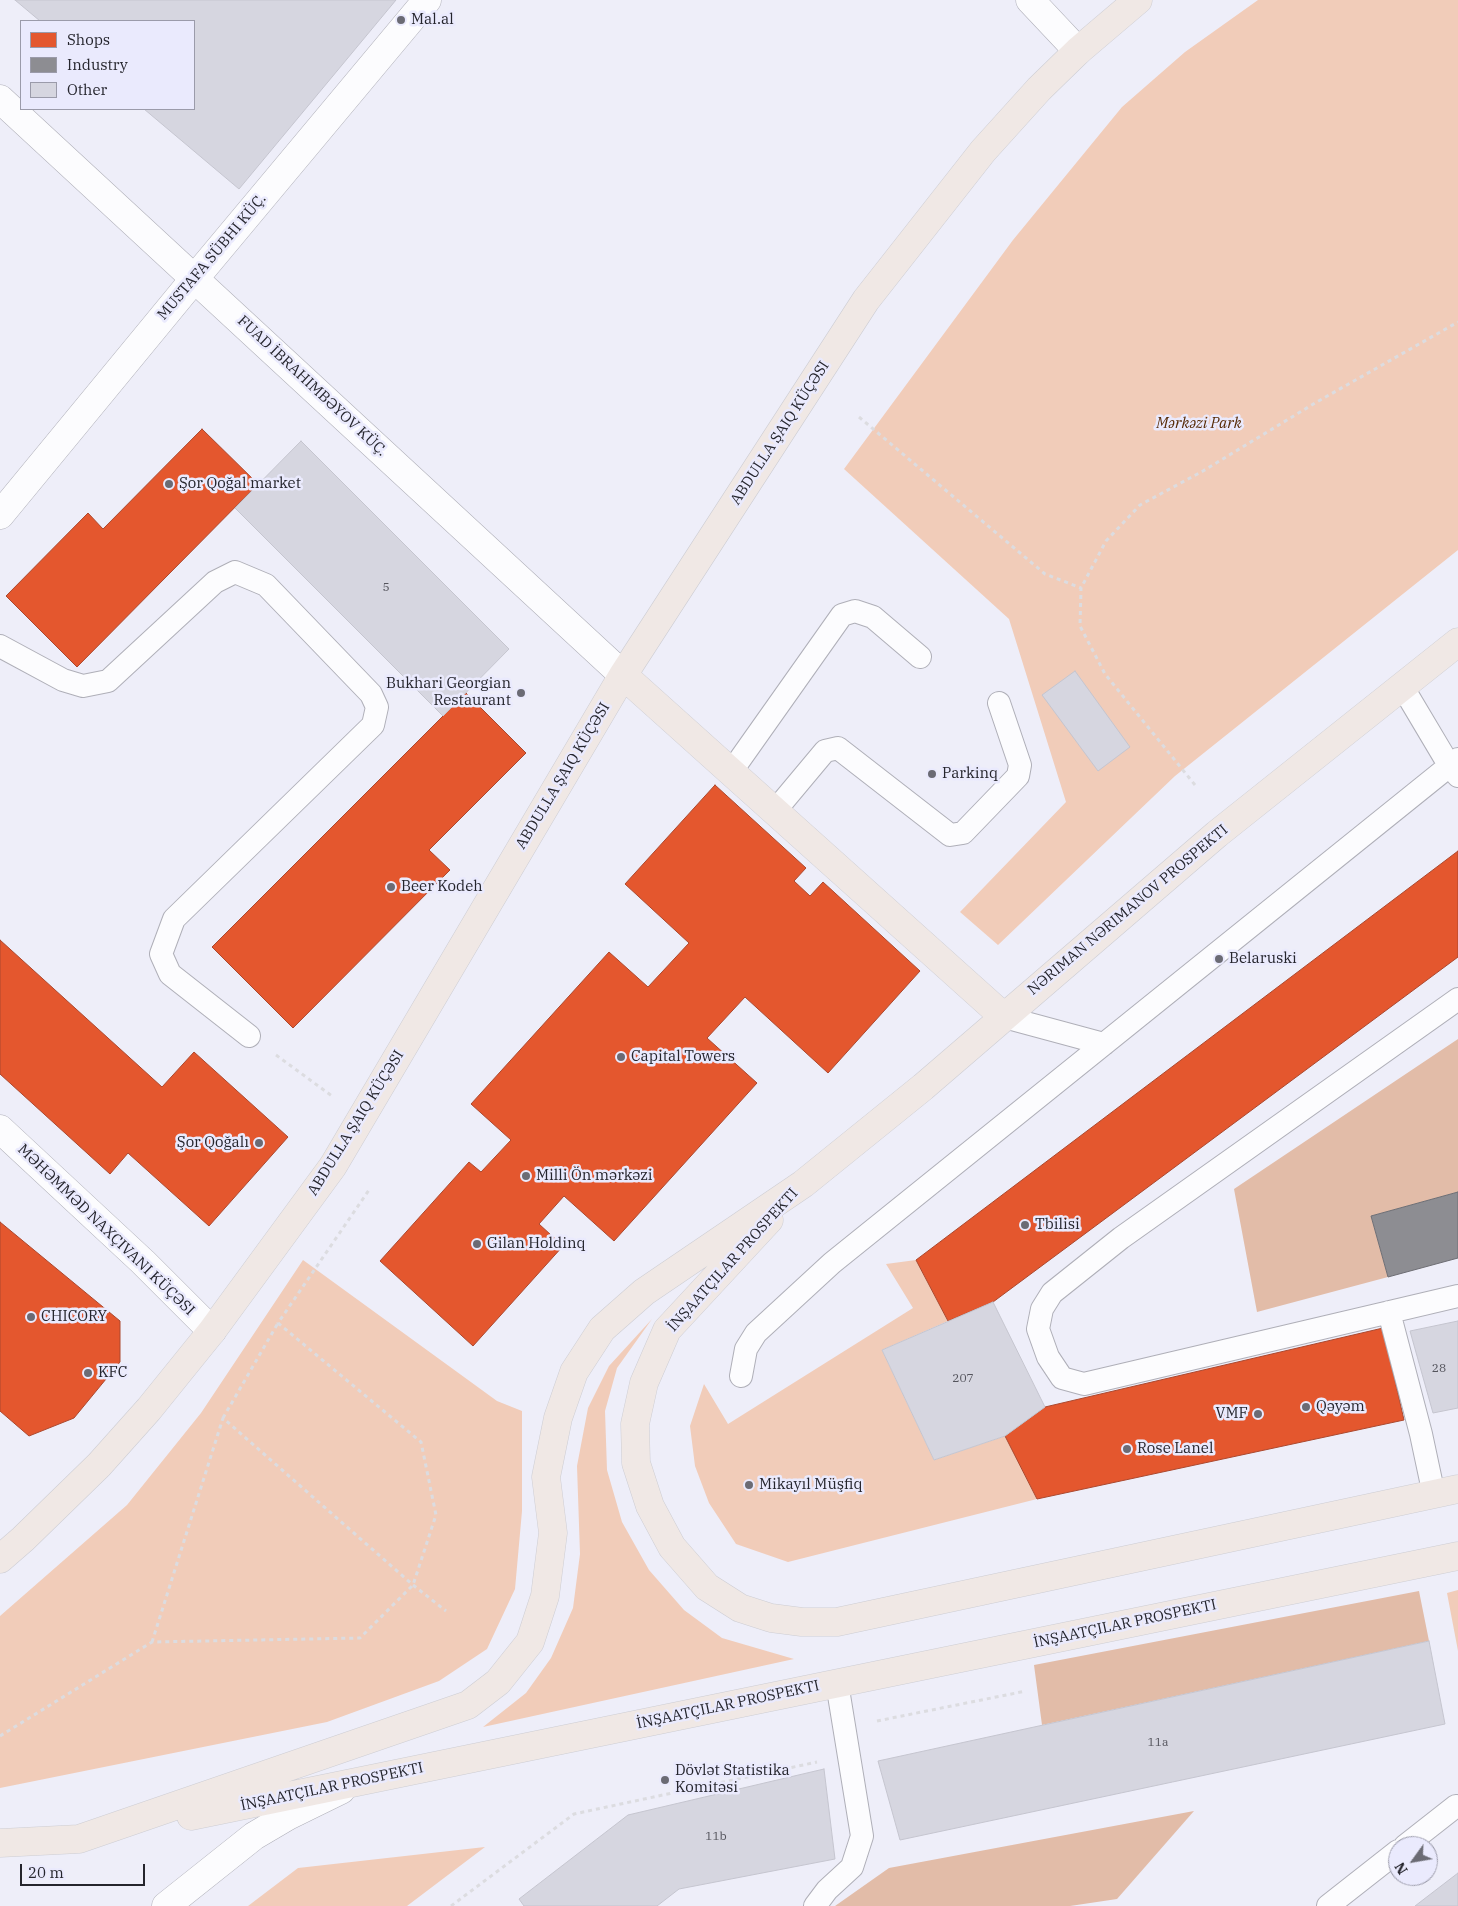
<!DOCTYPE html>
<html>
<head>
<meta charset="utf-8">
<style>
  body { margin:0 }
  #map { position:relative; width:1458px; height:1906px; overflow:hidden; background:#eeeef9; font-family:"IBM Plex Serif",serif }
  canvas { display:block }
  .legend { position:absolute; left:20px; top:20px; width:175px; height:90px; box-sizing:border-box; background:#eaeafd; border:1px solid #9b9baa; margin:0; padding:6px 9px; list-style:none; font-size:15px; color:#25252d }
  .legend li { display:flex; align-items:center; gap:10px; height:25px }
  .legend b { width:25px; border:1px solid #9b9baa }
  .north { position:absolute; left:1388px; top:1836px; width:50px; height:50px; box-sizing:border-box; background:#eaeafd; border:1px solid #9b9baa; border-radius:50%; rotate:238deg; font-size:14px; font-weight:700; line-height:20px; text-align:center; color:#25252d }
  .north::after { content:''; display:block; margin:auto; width:18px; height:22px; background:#6b6b74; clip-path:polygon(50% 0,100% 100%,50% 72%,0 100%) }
  .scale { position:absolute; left:20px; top:1864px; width:125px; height:22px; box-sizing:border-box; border:2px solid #25252d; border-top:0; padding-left:6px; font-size:15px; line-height:18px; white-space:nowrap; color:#25252d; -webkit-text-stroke:4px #eaeafd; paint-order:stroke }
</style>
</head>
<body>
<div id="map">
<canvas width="1458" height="1906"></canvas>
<ul class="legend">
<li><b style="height:14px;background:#e4572e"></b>Shops</li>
<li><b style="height:14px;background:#8d8d92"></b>Industry</li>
<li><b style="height:14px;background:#d6d6e0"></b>Other</li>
</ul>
<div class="north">N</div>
<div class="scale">20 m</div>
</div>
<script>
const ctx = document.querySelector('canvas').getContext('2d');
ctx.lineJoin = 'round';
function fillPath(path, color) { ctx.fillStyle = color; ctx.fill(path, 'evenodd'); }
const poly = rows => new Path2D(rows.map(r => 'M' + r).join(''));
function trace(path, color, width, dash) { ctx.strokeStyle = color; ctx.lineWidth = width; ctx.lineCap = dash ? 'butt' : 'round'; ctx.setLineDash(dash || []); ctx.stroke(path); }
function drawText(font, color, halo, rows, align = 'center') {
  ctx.font = font + ' "IBM Plex Serif",serif'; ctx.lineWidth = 5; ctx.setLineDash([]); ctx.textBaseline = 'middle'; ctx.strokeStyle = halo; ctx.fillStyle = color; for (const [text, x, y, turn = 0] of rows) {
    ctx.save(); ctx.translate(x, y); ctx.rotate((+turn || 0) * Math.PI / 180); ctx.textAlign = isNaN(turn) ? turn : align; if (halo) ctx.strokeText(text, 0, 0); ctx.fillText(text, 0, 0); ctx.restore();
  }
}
fillPath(poly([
  [1258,0,1458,0,1458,550,1175,776,998,945,960,912,1066,802,1009,619,844,469,1013,240,1122,107,1185,52],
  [303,1260,497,1401,522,1411,522,1511,515,1589,487,1649,439,1681,327,1722,0,1788,0,1616,127,1505,201,1413],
  [916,1260,948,1321,882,1350,934,1460,1005,1436,1037,1499,788,1562,736,1544,709,1503,695,1466,690,1426,704,1384,728,1424,913,1308,886,1264],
  [652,1319,617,1368,605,1411,607,1470,622,1522,649,1570,684,1610,722,1638,794,1659,483,1727,526,1693,551,1658,573,1608,580,1554,577,1466,588,1408,609,1366],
  [1458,1590,1458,1651,1447,1593],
  [485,1847,407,1906,248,1906,298,1868]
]), '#f1ccb9');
fillPath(poly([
  [1458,1039,1458,1192,1371,1216,1388,1277,1257,1312,1234,1189],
  [1419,1591,1429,1641,1042,1725,1034,1665],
  [1194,1811,1117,1899,1070,1906,835,1906,889,1868]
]), '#e2bca8');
const shops = poly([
  [202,429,258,484,77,667,6,596,88,513,103,529,202,429],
  [466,693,526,753,429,850,450,870,293,1028,212,947,466,693],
  [715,785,806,868,794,881,810,896,823,882,920,971,828,1073,745,997,707,1038,757,1083,614,1241,564,1196,539,1224,563,1246,473,1346,380,1261,469,1162,481,1172,511,1140,471,1104,609,952,648,987,689,943,625,884,715,785],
  [1458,851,1458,957,993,1302,948,1321,916,1260,1458,851],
  [0,940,162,1087,194,1052,288,1137,209,1226,128,1153,110,1174,0,1074,0,940],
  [0,1222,120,1321,120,1362,74,1418,29,1436,0,1411,0,1222],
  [1383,1328,1404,1420,1037,1499,1005,1436,1045,1407,1383,1328]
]);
fillPath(shops, '#e4572e');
trace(shops, '#ab482e', 1);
const industry = poly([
  [1458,1192,1458,1258,1388,1277,1371,1216,1458,1192]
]);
fillPath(industry, '#8d8d92');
trace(industry, '#6e6e74', 1);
const building = poly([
  [15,0,396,0,239,189,144,109,194,109,194,21,40,21,15,0],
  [301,441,509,649,443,716,235,508,301,441],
  [1075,671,1130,747,1098,771,1042,695,1075,671],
  [993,1302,1045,1407,1005,1436,934,1460,882,1350,993,1302],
  [1458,1321,1458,1408,1433,1413,1410,1331,1458,1321],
  [1429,1641,1445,1724,900,1840,878,1761,1429,1641],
  [824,1769,835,1859,679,1889,657,1906,524,1906,519,1899,628,1815,824,1769],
  [1458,1873,1458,1906,1415,1906,1458,1873]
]);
fillPath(building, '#d6d6e0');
trace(building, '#c5c5cf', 1);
const lane = poly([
  [0,646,63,680,83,686,108,681,215,582,235,572,266,585,371,694,377,707,373,725,174,919,161,954,170,974,249,1036],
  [1402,686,1449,765,1458,776],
  [731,772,842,615,855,611,873,617,920,657],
  [774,812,825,751,838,748,950,835,963,833,1018,776,1020,765,999,703],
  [1458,999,1121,1238,1052,1293,1042,1309,1038,1329,1048,1357,1062,1378,1084,1384,1458,1296],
  [1004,1017,1104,1044],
  [1389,1312,1421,1434,1434,1495],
  [741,1376,746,1349,756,1333,832,1263,1458,759],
  [1405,1846,1456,1806],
  [815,1906,827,1890,852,1867,862,1836,837,1683],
  [1328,1906,1398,1851]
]);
const street = poly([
  [1030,0,1078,51],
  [0,99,623,675],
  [0,515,195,278,427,0],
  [0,1129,143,1262,212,1331],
  [166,1906,254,1836,288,1816,341,1790]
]);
const primary = poly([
  [623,675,1004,1017],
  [769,1220,667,1330,644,1383,635,1424,636,1463,650,1506,672,1547,707,1587,740,1608,771,1618,802,1622,837,1622,1458,1489],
  [0,1559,23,1539,99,1465,149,1409,212,1331,333,1166,623,675,866,300,983,151,1039,89,1078,51,1138,0],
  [191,1816,1458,1556],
  [0,1843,79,1839,468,1705,498,1682,530,1642,545,1596,553,1533,546,1477,558,1418,574,1372,602,1329,644,1292,803,1184,923,1087,1217,834,1458,642]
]);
trace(lane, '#afafb8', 24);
trace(street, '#afafb8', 29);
trace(primary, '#cdcdd3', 29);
trace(poly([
  [859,417,1045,574,1081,588],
  [1195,785,1105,674,1080,626,1081,588,1106,541,1140,505,1203,471,1315,403,1458,322],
  [276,1055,332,1096],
  [223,1418,278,1323],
  [152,1642,223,1418,413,1585,446,1611],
  [877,1721,1026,1691],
  [0,1736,152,1642,360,1638,413,1585,436,1515,421,1442,278,1323,369,1190],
  [451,1906,574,1814,817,1762]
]), '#dcdce0', 3, [4, 4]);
trace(lane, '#fcfcfe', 22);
trace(street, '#fcfcfe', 28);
trace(primary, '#f0e8e5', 28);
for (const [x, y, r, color] of [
  [401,20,5,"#6b6b74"],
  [169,484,5,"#6b6b74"],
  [521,693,5,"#6b6b74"],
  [932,774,5,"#6b6b74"],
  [391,887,5,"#6b6b74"],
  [1219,959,5,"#6b6b74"],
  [621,1057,5,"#6b6b74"],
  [259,1143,5,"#6b6b74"],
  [526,1176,5,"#6b6b74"],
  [1025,1225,5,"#6b6b74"],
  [477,1244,5,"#6b6b74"],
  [31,1317,5,"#6b6b74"],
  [88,1373,5,"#6b6b74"],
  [1306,1407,5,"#6b6b74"],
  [1258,1414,5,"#6b6b74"],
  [1127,1449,5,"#6b6b74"],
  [749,1485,5,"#6b6b74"],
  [665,1780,5,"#6b6b74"]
]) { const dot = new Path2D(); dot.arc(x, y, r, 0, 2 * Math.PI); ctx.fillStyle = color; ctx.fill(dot); trace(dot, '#eaeafd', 2); }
drawText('12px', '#54545c', null, [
  ["5",386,588],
  ["28",1439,1369],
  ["207",963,1379],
  ["11a",1158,1743],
  ["11b",716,1837]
]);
drawText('15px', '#25252d', '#eaeafd', [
  ["Mal.al",411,20],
  ["Şor Qoğal market",179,484],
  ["Bukhari Georgian",511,684,"right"],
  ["Restaurant",511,701,"right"],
  ["Parkinq",942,774],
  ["Beer Kodeh",401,887],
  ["Belaruski",1229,959],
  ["Capital Towers",631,1057],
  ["Şor Qoğalı",249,1143,"right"],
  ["Milli Ön mərkəzi",536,1176],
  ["Tbilisi",1035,1225],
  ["Gilan Holdinq",487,1244],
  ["CHICORY",41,1317],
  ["KFC",98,1373],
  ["Qəyəm",1316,1407],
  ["VMF",1248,1414,"right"],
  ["Rose Lanel",1137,1449],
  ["Mikayıl Müşfiq",759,1485],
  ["Dövlət Statistika",675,1771],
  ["Komitəsi",675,1788]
], 'left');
drawText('15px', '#25252d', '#eaeafd', [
  ["MUSTAFA SÜBHI KÜÇ.",212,257,-50],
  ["FUAD İBRAHIMBƏYOV KÜÇ.",312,386,43],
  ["ABDULLA ŞAIQ KÜÇƏSI",780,433,-57],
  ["ABDULLA ŞAIQ KÜÇƏSI",563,776,-59],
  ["NƏRIMAN NƏRIMANOV PROSPEKTI",1128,910,-40],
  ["ABDULLA ŞAIQ KÜÇƏSI",356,1123,-58],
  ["MƏHƏMMƏD NAXÇIVANI KÜÇƏSI",106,1230,44],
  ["İNŞAATÇILAR PROSPEKTI",733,1260,-48],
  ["İNŞAATÇILAR PROSPEKTI",1125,1624,-12],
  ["İNŞAATÇILAR PROSPEKTI",728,1705,-12],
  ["İNŞAATÇILAR PROSPEKTI",332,1787,-12]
]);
drawText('italic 15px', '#562a05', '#eaeafd', [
  ["Mərkəzi Park",1199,424]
]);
</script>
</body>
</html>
